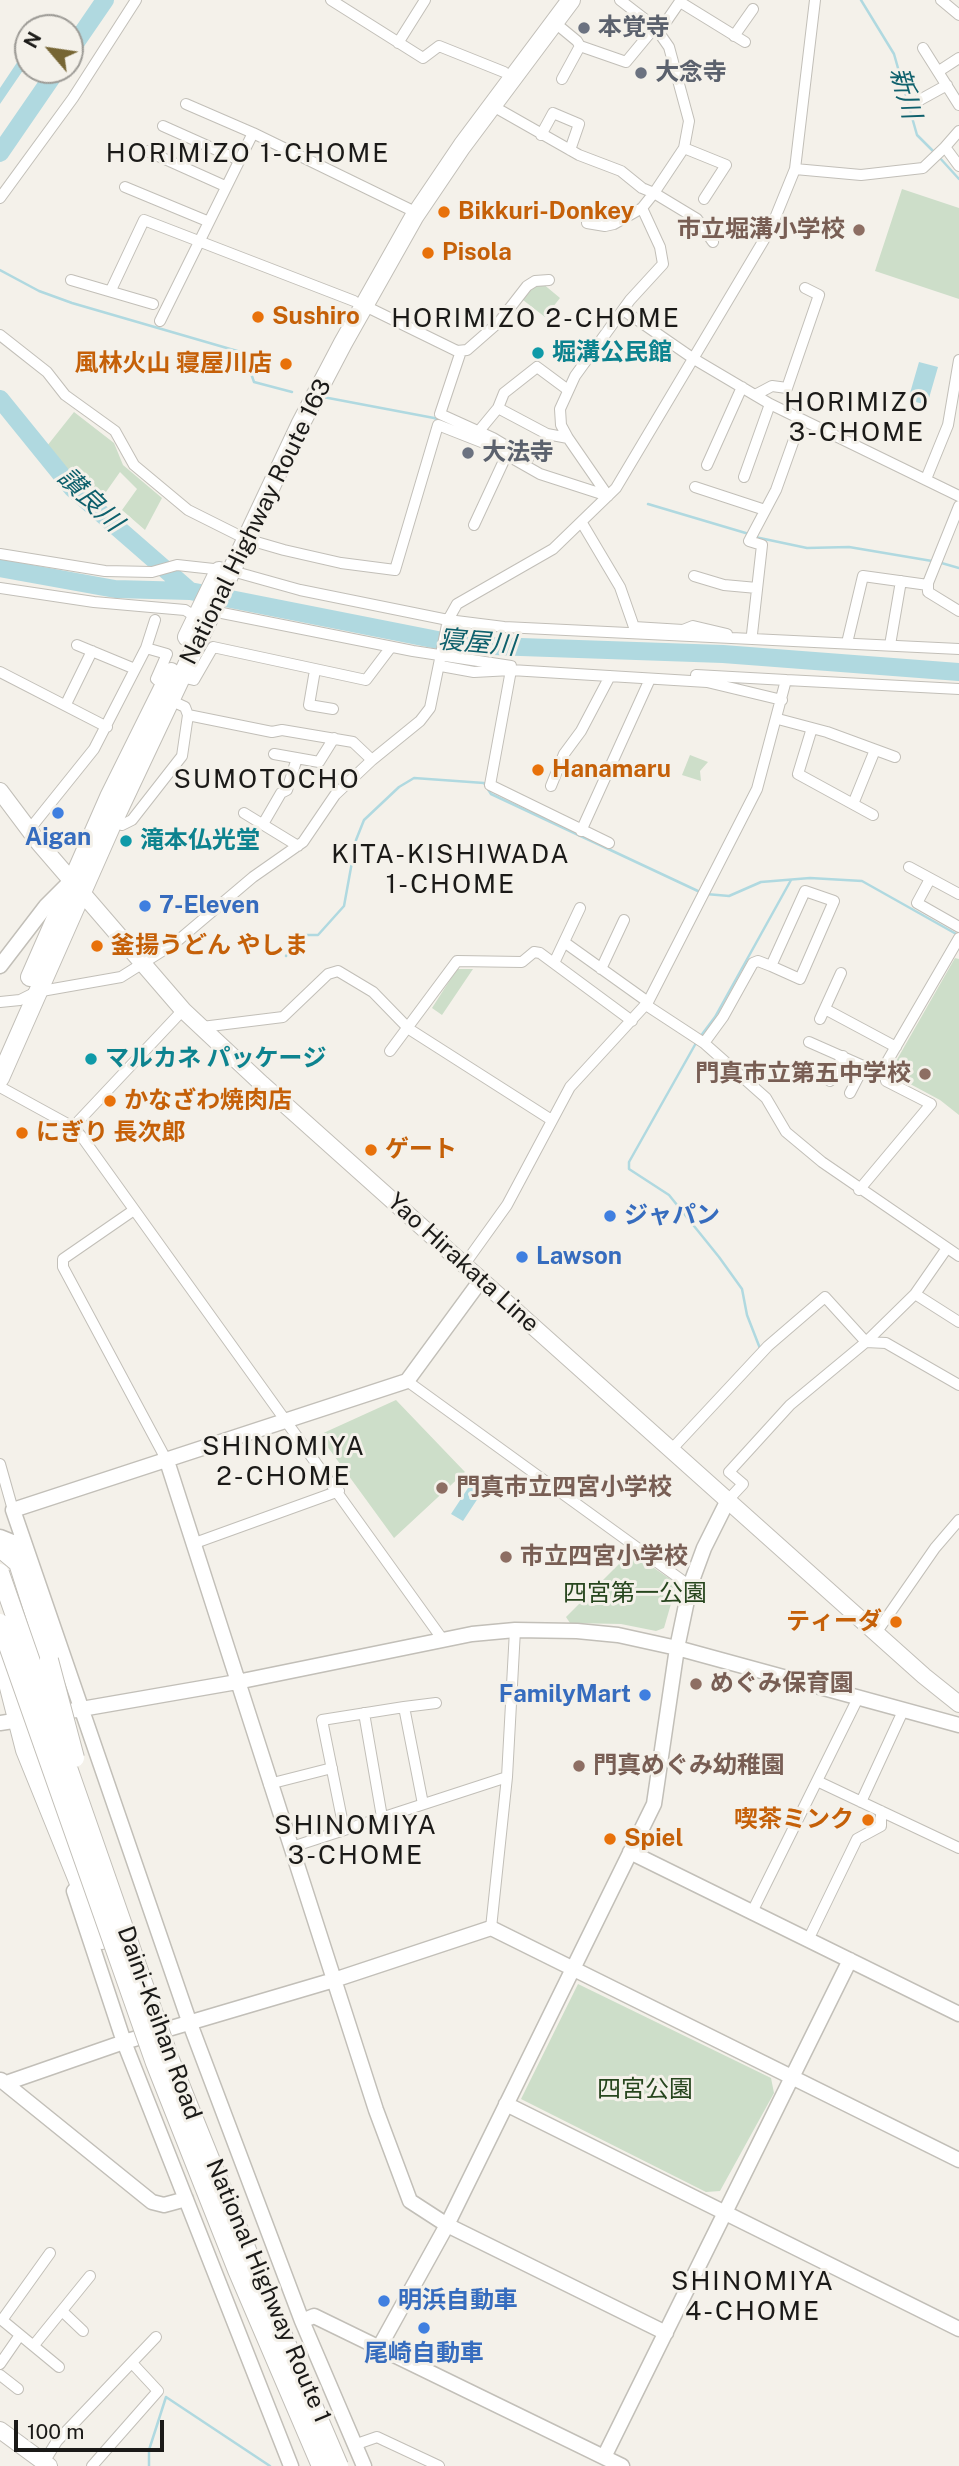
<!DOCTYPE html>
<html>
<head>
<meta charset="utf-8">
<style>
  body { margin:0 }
  #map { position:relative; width:959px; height:2466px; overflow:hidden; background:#f4f1ea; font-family:"Public Sans",sans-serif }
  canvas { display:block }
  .north { position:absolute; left:14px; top:14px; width:70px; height:70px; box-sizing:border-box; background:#f4f1ea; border:2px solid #9d9b96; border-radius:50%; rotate:299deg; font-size:19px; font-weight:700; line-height:28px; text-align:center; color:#1b1a18 }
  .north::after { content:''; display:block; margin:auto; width:24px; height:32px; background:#766533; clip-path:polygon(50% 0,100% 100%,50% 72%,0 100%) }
  .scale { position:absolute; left:14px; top:2420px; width:150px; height:32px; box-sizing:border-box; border:4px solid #1b1a18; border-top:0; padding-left:9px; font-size:21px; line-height:24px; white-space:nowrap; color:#1b1a18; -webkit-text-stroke:5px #f4f1ea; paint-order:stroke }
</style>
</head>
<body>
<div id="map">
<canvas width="959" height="2466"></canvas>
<div class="north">N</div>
<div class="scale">100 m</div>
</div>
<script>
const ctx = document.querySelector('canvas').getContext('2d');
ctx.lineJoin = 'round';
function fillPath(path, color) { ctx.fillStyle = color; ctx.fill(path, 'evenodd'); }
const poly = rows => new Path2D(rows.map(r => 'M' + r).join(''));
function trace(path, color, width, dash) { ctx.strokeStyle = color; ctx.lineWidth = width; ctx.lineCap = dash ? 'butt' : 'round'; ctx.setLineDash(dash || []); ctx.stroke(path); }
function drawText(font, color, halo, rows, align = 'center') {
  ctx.font = font + ' "Public Sans","Noto Sans JP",sans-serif'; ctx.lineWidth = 6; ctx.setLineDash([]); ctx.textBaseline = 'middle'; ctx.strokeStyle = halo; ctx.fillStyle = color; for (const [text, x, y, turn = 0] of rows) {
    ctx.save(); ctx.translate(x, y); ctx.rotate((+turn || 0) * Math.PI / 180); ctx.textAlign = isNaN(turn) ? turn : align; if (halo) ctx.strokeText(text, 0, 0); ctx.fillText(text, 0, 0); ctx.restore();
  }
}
fillPath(poly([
  [902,189,959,208,959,299,875,271],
  [542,283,560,298,545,317,523,300,534,286],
  [74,412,114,443,123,465,162,498,145,530,122,510,137,489,120,472,101,499,75,481,47,446],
  [690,755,708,762,700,771,701,781,682,775],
  [955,958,959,959,959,1115,940,1100,899,1078,895,1063],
  [457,969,473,969,442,1015,432,1008],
  [396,1400,465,1472,394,1538,319,1435],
  [635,1555,673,1581,675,1590,664,1628,656,1631,621,1624,570,1623,566,1617,627,1556],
  [578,1984,771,2078,774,2093,720,2191,706,2192,521,2099]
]), '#cddec9');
fillPath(poly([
  [28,46,28,63,0,104,0,88],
  [919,362,938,367,927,405,908,400],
  [472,1482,484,1489,463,1521,451,1514]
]), '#b0d9e0');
trace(poly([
  [861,0,894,54,917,135,934,152],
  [939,157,959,179],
  [0,270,39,291,72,303,244,353,254,382,292,392],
  [323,397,434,418,453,425],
  [648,504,749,534],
  [755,537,807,548,849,547,932,561],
  [938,562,959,568],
  [706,894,729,896,761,882,810,878,862,881,958,935],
  [286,956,301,935,318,935,344,906,356,840,364,820,399,787,414,778,484,783,491,794,700,892],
  [700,1037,715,1017,791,880],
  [696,1043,629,1162,629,1169,669,1195,719,1257,742,1289,747,1315,761,1351],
  [149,2466,149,2450,166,2397,270,2466]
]), '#b0d9e0', 2.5);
trace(poly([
  [70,51,105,0],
  [0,153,57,70],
  [0,399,73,489,190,591],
  [0,568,115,589,190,591,463,645,723,654,959,672]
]), '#b0d9e0', 18);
const street = poly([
  [331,0,423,58,439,46,504,72],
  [620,0,655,27,669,47,689,121,684,148,654,193,697,219,713,242],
  [941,0,959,15],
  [680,2,745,42],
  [554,22,577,41,580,46],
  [659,32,681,0],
  [734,36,753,9],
  [398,43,425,0],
  [923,48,959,105],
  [939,71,959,58],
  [562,79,580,46,626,62,655,27],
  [918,101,947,85],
  [186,104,253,133,409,209],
  [491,105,579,155,621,171,642,188,654,193,642,208,614,224,605,226,587,223],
  [163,126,239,160],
  [959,131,945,147,959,166],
  [541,135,553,113,579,124,570,150],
  [684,148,726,165,704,199],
  [147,151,225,186],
  [795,169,861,175,923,168,945,147],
  [125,187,207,221],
  [0,198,73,98,136,0],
  [71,280,153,304],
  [111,290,144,220,354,301],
  [363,305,457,351,467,350,499,322,527,286,535,281,549,280],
  [623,310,694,359,770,404,959,496],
  [160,321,253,133],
  [0,335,47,372,65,395,115,431,134,465,188,510,246,539,284,550,341,563,395,570,438,425,489,445,540,474,608,496],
  [461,351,440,414,493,438,528,459],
  [755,395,772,386,787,388,819,295,805,288],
  [498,408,547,434,568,438],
  [479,431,498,408,504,393,537,367,568,390],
  [707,465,742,387],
  [744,477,770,404],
  [926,479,948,425,959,360],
  [695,487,765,510],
  [608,496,568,438,561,425,560,409,575,376,630,300,663,264,660,247,642,208],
  [959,506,928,583,928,592,959,611],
  [582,523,620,587,634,627,683,630,693,626,727,634],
  [474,525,507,454],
  [0,554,105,571,152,572,177,565,232,571,300,590,448,620,504,627,959,649],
  [694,576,724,585,757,588],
  [0,588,94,602,185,610,196,617],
  [212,611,413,651,511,666,511,670,707,682,782,700],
  [752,634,762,545,749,541,776,490,801,420],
  [847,643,863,576,928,585],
  [77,645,135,669],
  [890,645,901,581],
  [146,648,167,654,156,679,165,685],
  [441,666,474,672,511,670,490,785,609,843],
  [315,670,309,705,333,709],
  [0,672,107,727],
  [696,675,786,680],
  [181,677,194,680,213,647,366,680,391,647],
  [172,701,185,707,188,715,272,732,282,730,353,742,372,760],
  [66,704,92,651],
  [778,719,827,732,895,757],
  [812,728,798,774,873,815],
  [274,754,319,762,334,738],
  [551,786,564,754,581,731,610,676],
  [853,804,875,750],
  [244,813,298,846],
  [113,822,122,825,132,820,182,756,188,715],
  [263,824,281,793,287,790,297,758],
  [29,830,94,749,146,648,155,620],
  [581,831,650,679],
  [909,867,959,894],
  [930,879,917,903,959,927],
  [564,942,648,1002],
  [554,963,580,908],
  [601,969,624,920],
  [0,1002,20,1000,36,992,121,977,175,943,253,877,303,842,335,795,372,760,420,721,430,708,448,620,457,604,553,549,616,488,771,228,795,169,815,0],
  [646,1005,704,1043,766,1098,786,1132,822,1162,959,1256],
  [825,1009,896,1047],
  [820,1019,841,973],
  [202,1027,283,1017,328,974,338,971,373,992,409,1029,550,1119],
  [809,1042,886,1076],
  [704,1043,723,1017,753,963,758,961,771,966,800,979,834,901,805,891,771,966],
  [390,1051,457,961,522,962,534,952,540,953,632,1021],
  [830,1081,843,1056],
  [0,1087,73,1127,82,1137,443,1640],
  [850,1093,864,1066],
  [73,1127,183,1010],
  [859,1190,931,1104,886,1081,884,1067,959,938],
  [134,1210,63,1259,63,1267,167,1461],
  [464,1265,507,1205,570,1087,648,1002,757,789,786,680,959,689],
  [915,1294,959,1322],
  [407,1381,690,1586],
  [671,1450,768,1346,825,1297,866,1342,886,1343,959,1385],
  [0,1464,13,1510],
  [728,1500,743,1484,729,1472,790,1405,866,1342,915,1294,947,1248],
  [195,1543,339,1491],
  [876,1633,935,1548,959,1520],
  [404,1707,436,1703],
  [364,1713,382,1817],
  [817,1781,959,1848],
  [269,1784,332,1768],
  [861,1802,903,1711],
  [344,1829,322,1720,404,1707,423,1804],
  [292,1847,507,1777],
  [752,1912,858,1698],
  [491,1928,507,1777,515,1630],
  [808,1940,857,1839,881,1826,881,1811],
  [50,2253,2,2320,59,2367],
  [62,2311,83,2331],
  [34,2345,90,2276],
  [0,2364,20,2335],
  [0,2375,18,2389],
  [354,2445,377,2437,439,2466],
  [44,2462,57,2441,156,2337],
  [92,2466,158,2391,132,2363]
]);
const secondary = poly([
  [0,966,46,906,68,884],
  [167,1461,376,2110,410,2201,447,2225,666,2333],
  [728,1500,704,1548,690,1586,677,1648,959,1725],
  [0,1537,15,1543,27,1553],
  [70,1711,237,1682,472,1634,515,1630,577,1631,618,1635,677,1648,654,1804,447,2225,380,2346],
  [0,1723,26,1719],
  [630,1852,959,2014],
  [74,1891,124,2042,291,2466],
  [1,2080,152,2202,164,2205,186,2199],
  [6,2083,124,2042,334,1980,491,1928,959,2160],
  [506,2104,959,2329],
  [302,2321,314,2316,622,2466],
  [604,2457,850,1960],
  [364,2466,302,2321,189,2021,13,1510,407,1381,481,1280]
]);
const primary = poly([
  [0,791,39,843,183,1010,262,1084,924,1676,959,1704],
  [0,2430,49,2466]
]);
const highway = poly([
  [187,637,219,571],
  [30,977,109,797,171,672],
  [0,1078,113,822,300,425,343,343,414,217,462,146,571,0],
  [0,1548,18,1563,49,1660],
  [0,1652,25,1750,102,1940]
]);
trace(street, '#c2bfb8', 12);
trace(secondary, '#c2bfb8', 17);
trace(primary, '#c2bfb8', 18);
trace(highway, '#c2bfb8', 20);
trace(street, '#fff', 10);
trace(secondary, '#fff', 14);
trace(primary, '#fff', 16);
trace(highway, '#fff', 18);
const highwayBridge = poly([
  [0,1573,169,2057,253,2265,339,2466],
  [0,1623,155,2063,237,2270,321,2466],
  [49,1660,75,1758]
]);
trace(highwayBridge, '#c2bfb8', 20, []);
trace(highwayBridge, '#fff', 18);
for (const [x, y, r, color] of [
  [584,28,7,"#6b7280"],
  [641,73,7,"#6b7280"],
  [444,212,7,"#e8710a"],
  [859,230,7,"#8d6e63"],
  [428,253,7,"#e8710a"],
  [258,317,7,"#e8710a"],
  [538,353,7,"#0f9aa8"],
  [286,364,7,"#e8710a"],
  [468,453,7,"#6b7280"],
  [538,770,7,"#e8710a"],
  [58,813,7,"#3f7fe0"],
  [126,841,7,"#0f9aa8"],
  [145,906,7,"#3f7fe0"],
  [97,946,7,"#e8710a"],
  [91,1059,7,"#0f9aa8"],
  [925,1074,7,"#8d6e63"],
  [110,1101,7,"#e8710a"],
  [22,1133,7,"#e8710a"],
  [371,1150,7,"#e8710a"],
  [610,1216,7,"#3f7fe0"],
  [522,1257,7,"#3f7fe0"],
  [442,1488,7,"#8d6e63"],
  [506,1557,7,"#8d6e63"],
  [896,1622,7,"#e8710a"],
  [696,1684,7,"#8d6e63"],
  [645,1695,7,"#3f7fe0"],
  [579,1766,7,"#8d6e63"],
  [868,1820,7,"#e8710a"],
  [610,1839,7,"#e8710a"],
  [384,2301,7,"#3f7fe0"],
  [424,2328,7,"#3f7fe0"]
]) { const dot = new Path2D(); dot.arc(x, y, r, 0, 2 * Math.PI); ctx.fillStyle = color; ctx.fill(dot); trace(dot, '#f4f1ea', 2.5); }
drawText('bold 24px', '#5b616d', '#f4f1ea', [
  ["本覚寺",598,28],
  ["大念寺",655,73],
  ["大法寺",482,453]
], 'left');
drawText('bold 24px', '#c56008', '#f4f1ea', [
  ["Bikkuri-Donkey",458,212],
  ["Pisola",442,253],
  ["Sushiro",272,317],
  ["風林火山 寝屋川店",272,364,"right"],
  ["Hanamaru",552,770],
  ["釜揚うどん やしま",111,946],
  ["かなざわ焼肉店",124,1101],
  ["にぎり 長次郎",36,1133],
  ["ゲート",385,1150],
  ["ティーダ",882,1622,"right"],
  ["喫茶ミンク",854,1820,"right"],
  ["Spiel",624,1839]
], 'left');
drawText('bold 24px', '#785e54', '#f4f1ea', [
  ["市立堀溝小学校",845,230,"right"],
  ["門真市立第五中学校",911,1074,"right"],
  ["門真市立四宮小学校",456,1488],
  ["市立四宮小学校",520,1557],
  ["めぐみ保育園",710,1684],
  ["門真めぐみ幼稚園",593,1766]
], 'left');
drawText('bold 24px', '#0d838f', '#f4f1ea', [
  ["堀溝公民館",552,353],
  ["滝本仏光堂",140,841],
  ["マルカネ パッケージ",105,1059]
], 'left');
drawText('24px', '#1b1a18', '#f4f1ea', [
  ["National Highway Route 163",256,522,-64],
  ["Yao Hirakata Line",463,1263,42],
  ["Daini-Keihan Road",159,2023,70],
  ["National Highway Route 1",268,2291,67]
]);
drawText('bold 24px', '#366cbe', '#f4f1ea', [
  ["Aigan",58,838,"center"],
  ["7-Eleven",159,906],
  ["ジャパン",624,1216],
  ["Lawson",536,1257],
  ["FamilyMart",631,1695,"right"],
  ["明浜自動車",398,2301],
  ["尾崎自動車",424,2354,"center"]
], 'left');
drawText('24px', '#27461e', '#f4f1ea', [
  ["四宮第一公園",635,1594],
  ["四宮公園",645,2090]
]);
drawText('italic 26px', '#0e606c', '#f4f1ea', [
  ["新川",905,93,74],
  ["讃良川",90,500,44],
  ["寝屋川",477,643,5]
]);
ctx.letterSpacing = '2px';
drawText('26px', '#1b1a18', '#f4f1ea', [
  ["HORIMIZO 1-CHOME",248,154],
  ["HORIMIZO 2-CHOME",536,319],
  ["HORIMIZO",857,403],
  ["3-CHOME",857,433],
  ["SUMOTOCHO",267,780],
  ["KITA-KISHIWADA",451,855],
  ["1-CHOME",451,885],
  ["SHINOMIYA",284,1447],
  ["2-CHOME",284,1477],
  ["SHINOMIYA",356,1826],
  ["3-CHOME",356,1856],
  ["SHINOMIYA",753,2282],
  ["4-CHOME",753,2312]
]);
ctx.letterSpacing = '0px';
</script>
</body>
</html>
